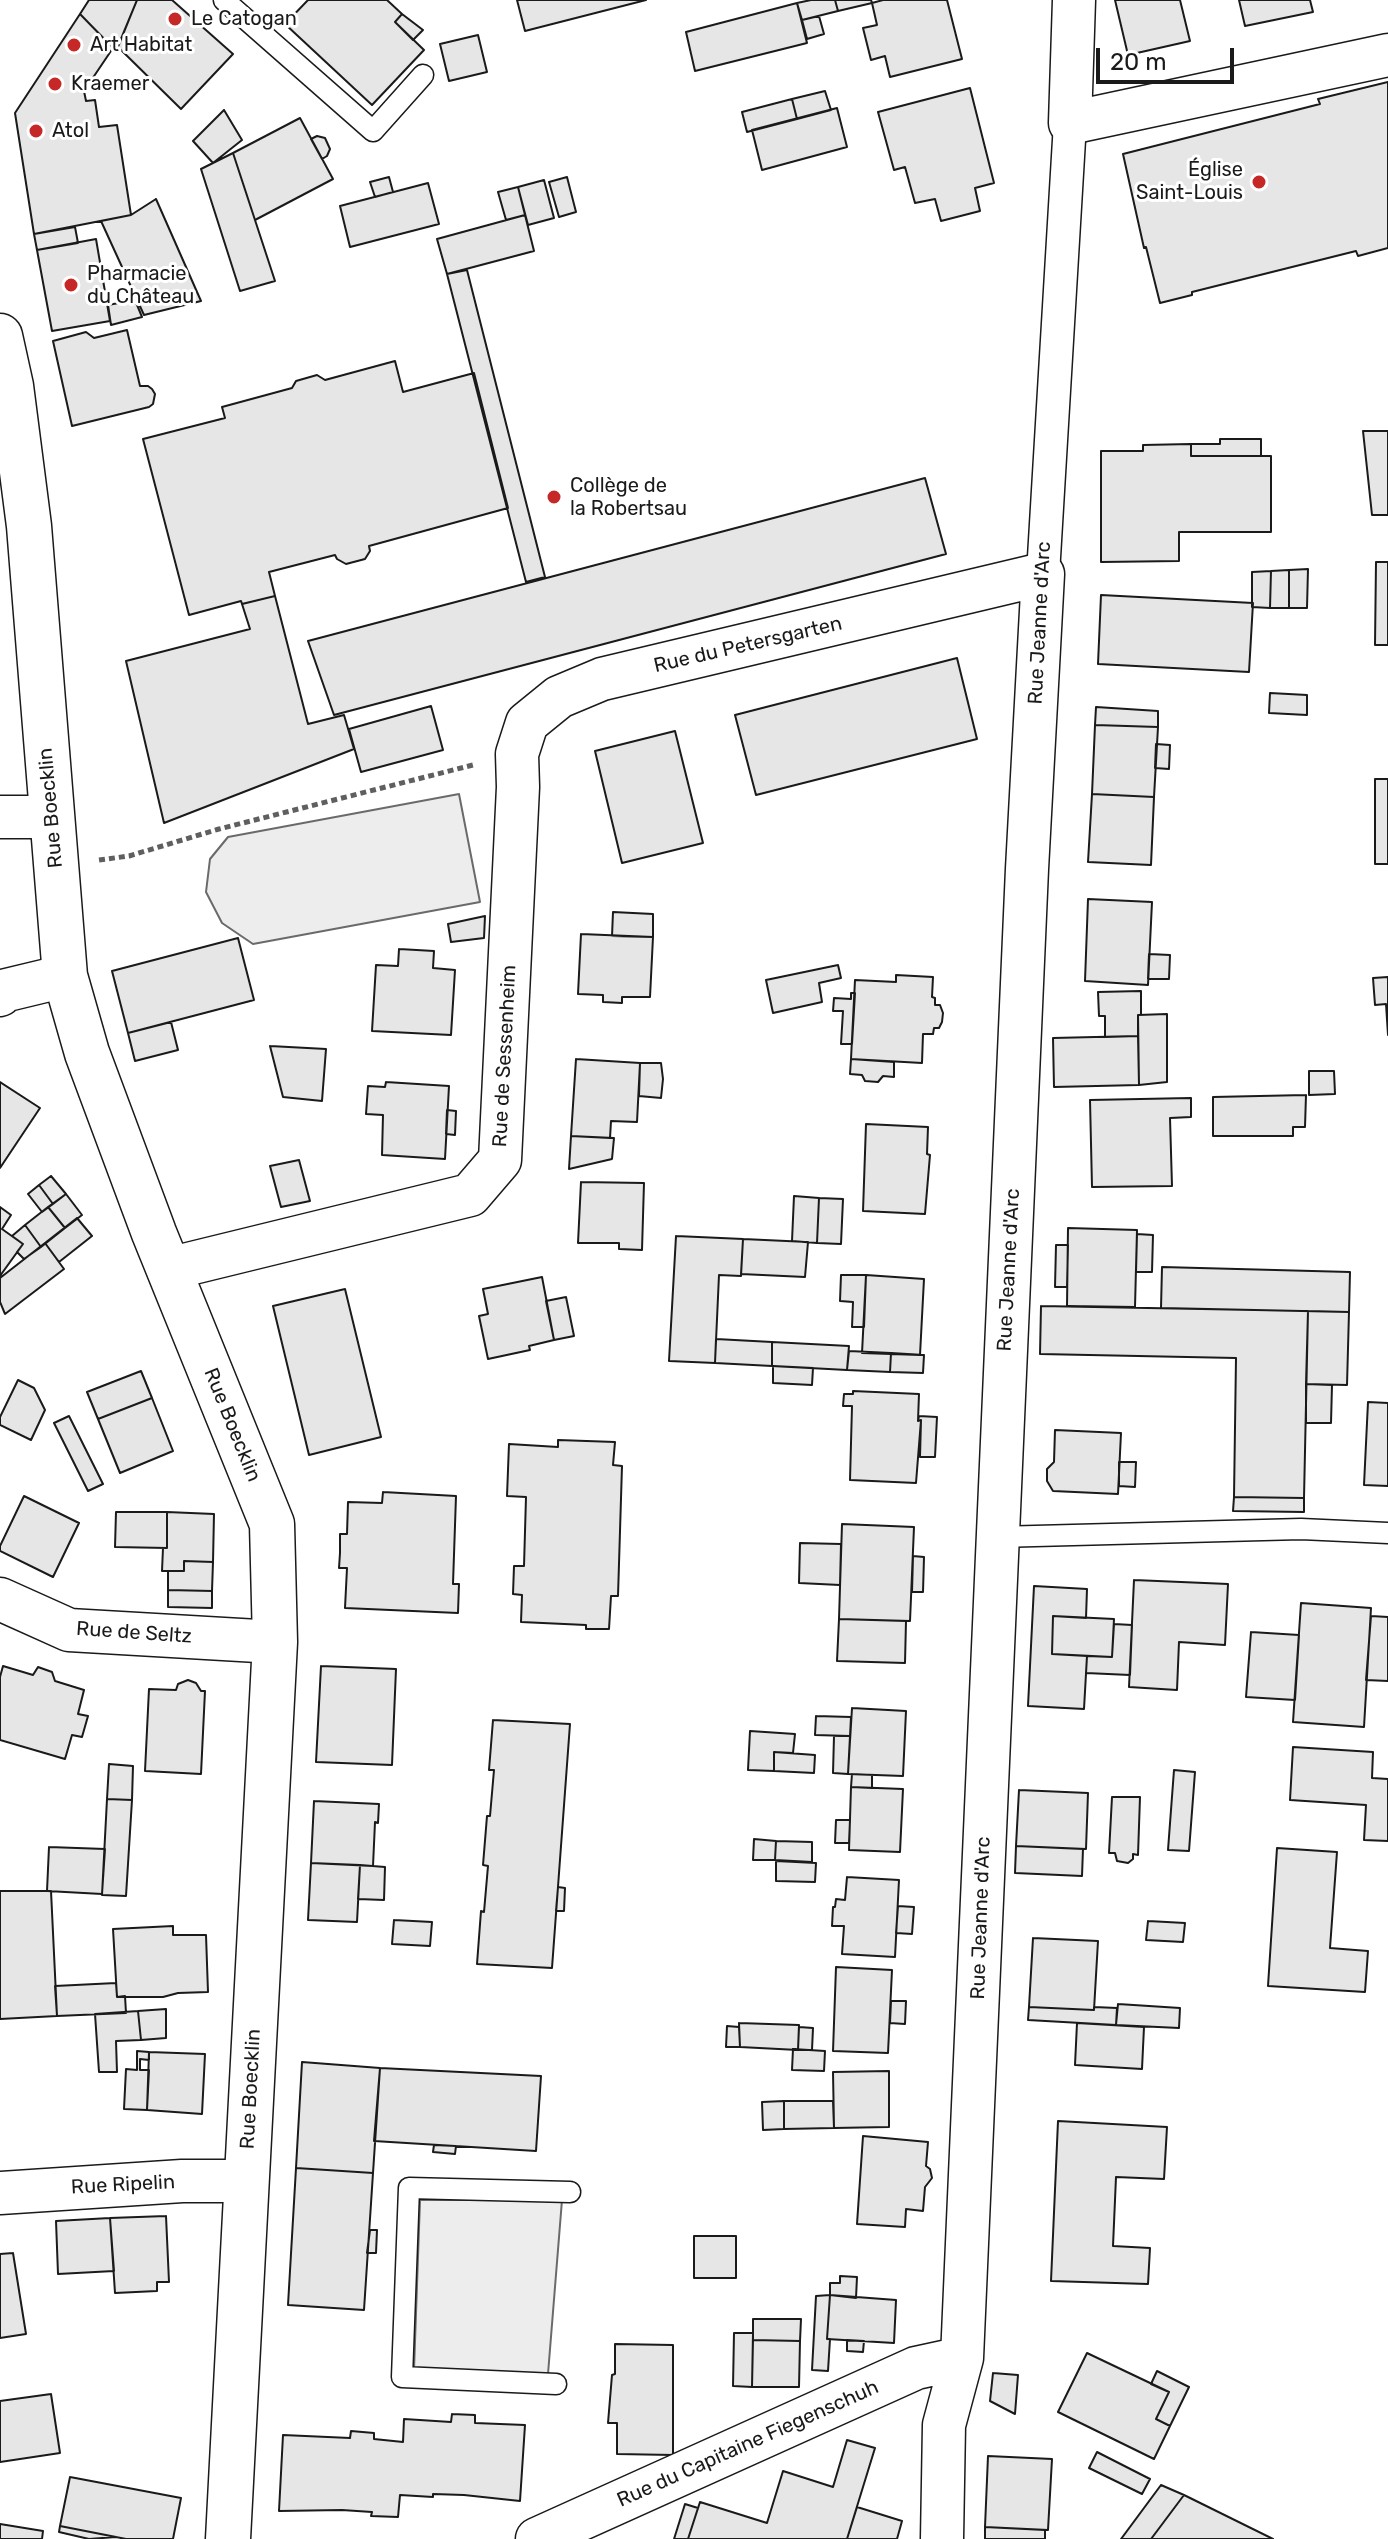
<!DOCTYPE html>
<html>
<head>
<meta charset="utf-8">
<style>
  body { margin:0 }
  #map { position:relative; width:1388px; height:2539px; overflow:hidden; background:#fff; font-family:Rubik,sans-serif }
  canvas { display:block }
  .scale { position:absolute; left:1096px; top:48px; width:138px; height:36px; box-sizing:border-box; border:4px solid #1a1a1a; border-top:0; padding-left:10px; font-size:24px; line-height:28px; white-space:nowrap; color:#1a1a1a; -webkit-text-stroke:6px #fff; paint-order:stroke }
</style>
</head>
<body>
<div id="map">
<canvas width="1388" height="2539"></canvas>
<div class="scale">20 m</div>
</div>
<script>
const ctx = document.querySelector('canvas').getContext('2d');
ctx.lineJoin = 'round';
function fillPath(path, color) { ctx.fillStyle = color; ctx.fill(path, 'evenodd'); }
const poly = rows => new Path2D(rows.map(r => 'M' + r).join(''));
function trace(path, color, width, dash) { ctx.strokeStyle = color; ctx.lineWidth = width; ctx.lineCap = dash ? 'butt' : 'round'; ctx.setLineDash(dash || []); ctx.stroke(path); }
function drawText(font, color, halo, rows, align = 'center') {
  ctx.font = font + ' Rubik,sans-serif'; ctx.lineWidth = 6; ctx.setLineDash([]); ctx.textBaseline = 'middle'; ctx.strokeStyle = halo; ctx.fillStyle = color; for (const [text, x, y, turn = 0] of rows) {
    ctx.save(); ctx.translate(x, y); ctx.rotate((+turn || 0) * Math.PI / 180); ctx.textAlign = isNaN(turn) ? turn : align; if (halo) ctx.strokeText(text, 0, 0); ctx.fillText(text, 0, 0); ctx.restore();
  }
}
const built = poly([
  [459,794,480,902,253,944,222,923,206,892,210,859,228,837,459,794],
  [420,2200,562,2200,548,2374,414,2370,420,2200]
]);
fillPath(built, '#ededed');
trace(built, '#6a6a6a', 2);
const building = poly([
  [89,0,137,0,116,51,80,14,89,0],
  [137,0,172,0,233,54,181,109,118,47,137,0],
  [308,0,387,0,402,14,395,22,424,50,372,105,285,24,308,0],
  [517,0,646,0,525,31,517,0],
  [811,0,835,0,838,11,802,20,797,3,811,0],
  [835,0,871,0,872,3,838,11,835,0],
  [883,0,947,0,962,59,890,77,885,56,871,60,863,28,877,25,872,3,883,0],
  [1115,0,1180,0,1190,41,1128,55,1115,0],
  [1239,0,1310,0,1313,12,1245,26,1239,0],
  [797,3,807,43,695,71,686,32,797,3],
  [80,14,113,48,84,91,86,101,95,100,99,127,117,125,131,215,34,234,15,113,80,14],
  [402,14,423,30,413,40,395,22,402,14],
  [819,16,824,34,807,39,802,20,819,16],
  [478,35,487,72,449,81,440,44,478,35],
  [1388,82,1388,248,1358,256,1356,251,1192,292,1192,295,1160,303,1146,247,1144,248,1123,154,1320,104,1318,99,1388,82],
  [970,88,994,183,975,188,980,211,941,221,935,199,915,203,905,167,894,170,878,112,970,88],
  [825,91,831,110,797,119,792,99,825,91],
  [792,99,797,119,747,132,742,112,792,99],
  [837,108,847,147,762,170,752,130,837,108],
  [224,110,242,140,213,163,193,141,224,110],
  [300,118,333,179,255,220,233,153,300,118],
  [317,136,325,138,330,149,327,156,322,159,311,139,317,136],
  [233,153,275,281,240,291,201,169,233,153],
  [389,177,393,192,375,197,370,182,389,177],
  [567,177,576,212,559,217,549,182,567,177],
  [544,180,554,218,528,225,518,187,544,180],
  [428,183,439,224,350,247,340,206,428,183],
  [518,187,525,215,506,220,498,192,518,187],
  [156,199,201,301,144,315,101,221,131,215,156,199],
  [525,215,534,251,447,274,437,239,525,215],
  [75,227,78,243,37,250,34,234,75,227],
  [96,239,110,321,52,331,37,250,96,239],
  [467,270,545,577,526,582,447,274,467,270],
  [135,300,142,317,111,325,108,305,135,300],
  [127,330,140,386,148,386,152,389,155,394,153,404,149,407,72,426,53,341,86,332,94,338,127,330],
  [395,361,403,392,474,373,508,508,369,546,370,551,365,559,346,564,337,559,335,555,269,572,275,596,242,604,241,601,189,615,143,439,225,418,222,407,292,388,296,381,317,375,325,380,395,361],
  [1363,431,1388,431,1388,515,1372,515,1363,431],
  [1220,439,1261,439,1261,456,1191,456,1191,444,1220,444,1220,439],
  [1191,444,1191,456,1271,456,1271,532,1179,532,1179,561,1101,562,1101,451,1143,451,1143,445,1191,444],
  [925,478,946,554,334,715,308,641,925,478],
  [1376,562,1388,562,1388,645,1375,645,1376,562],
  [1308,569,1307,608,1289,608,1289,570,1308,569],
  [1289,570,1289,608,1270,608,1271,571,1289,570],
  [1271,571,1270,608,1252,607,1252,572,1271,571],
  [1101,595,1253,603,1249,672,1098,664,1101,595],
  [275,596,308,724,344,715,354,749,164,823,126,661,250,629,242,604,275,596],
  [957,658,977,739,756,795,735,715,957,658],
  [1270,693,1307,695,1307,715,1269,713,1270,693],
  [431,706,443,750,361,772,349,729,431,706],
  [1096,707,1158,711,1158,727,1095,725,1096,707],
  [1095,725,1158,727,1154,797,1092,794,1095,725],
  [675,731,703,843,622,863,595,751,675,731],
  [1156,744,1170,745,1169,769,1155,768,1156,744],
  [1375,779,1388,779,1388,864,1375,864,1375,779],
  [1092,794,1154,797,1151,865,1088,862,1092,794],
  [1088,899,1152,902,1148,985,1085,981,1088,899],
  [613,912,653,914,653,937,612,936,613,912],
  [485,916,484,938,451,942,448,924,485,916],
  [581,934,653,937,650,997,622,997,622,1003,603,1002,603,995,578,994,581,934],
  [238,938,254,1000,128,1033,112,971,238,938],
  [399,949,434,951,433,968,455,970,451,1035,372,1031,376,965,398,966,399,949],
  [1149,954,1170,955,1169,979,1148,979,1149,954],
  [838,965,841,978,819,983,822,1002,773,1013,766,980,838,965],
  [896,975,933,977,932,997,935,998,935,1005,940,1005,943,1013,942,1022,939,1028,934,1028,933,1034,923,1034,922,1063,851,1059,855,980,896,982,896,975],
  [1388,977,1388,1035,1386,1004,1375,1005,1373,978,1388,977],
  [1141,991,1141,1015,1138,1015,1138,1036,1105,1037,1105,1016,1099,1016,1098,992,1141,991],
  [851,993,855,993,852,1044,841,1044,843,1011,833,1011,834,998,851,999,851,993],
  [1167,1014,1167,1082,1139,1085,1138,1015,1167,1014],
  [171,1022,178,1050,135,1061,128,1033,171,1022],
  [1138,1036,1139,1085,1054,1087,1053,1038,1138,1036],
  [270,1046,326,1049,322,1101,283,1097,270,1046],
  [576,1059,640,1063,637,1122,611,1121,610,1138,571,1136,576,1059],
  [851,1059,894,1062,894,1077,883,1076,878,1082,865,1081,862,1075,850,1074,851,1059],
  [640,1063,661,1063,663,1079,661,1098,639,1096,640,1063],
  [1309,1071,1334,1071,1335,1094,1309,1095,1309,1071],
  [0,1082,40,1108,0,1168,0,1082],
  [386,1082,449,1086,445,1159,382,1155,383,1115,366,1114,368,1086,385,1087,386,1082],
  [1306,1095,1305,1127,1293,1127,1293,1136,1213,1136,1213,1097,1306,1095],
  [1191,1098,1191,1117,1170,1118,1172,1186,1092,1187,1090,1100,1191,1098],
  [447,1110,456,1111,455,1135,446,1134,447,1110],
  [866,1124,928,1127,927,1154,930,1155,925,1214,863,1211,866,1124],
  [571,1136,614,1138,612,1159,569,1169,571,1136],
  [299,1160,310,1201,281,1207,270,1166,299,1160],
  [51,1176,66,1194,53,1204,39,1185,51,1176],
  [581,1182,644,1183,642,1250,619,1249,619,1243,578,1243,581,1182],
  [39,1185,53,1204,42,1212,28,1194,39,1185],
  [66,1194,82,1215,65,1228,48,1207,66,1194],
  [794,1196,819,1198,817,1243,792,1241,794,1196],
  [819,1198,843,1199,841,1244,817,1243,819,1198],
  [0,1207,11,1215,2,1229,23,1244,0,1276,0,1207],
  [48,1207,65,1228,41,1247,25,1225,48,1207],
  [77,1218,92,1236,59,1262,45,1243,77,1218],
  [25,1225,41,1247,24,1259,17,1252,23,1244,12,1236,25,1225],
  [1068,1228,1137,1230,1135,1307,1067,1306,1068,1228],
  [1137,1234,1153,1235,1152,1272,1136,1272,1137,1234],
  [676,1236,743,1239,741,1276,719,1275,715,1363,669,1361,676,1236],
  [743,1239,808,1242,805,1277,741,1274,743,1239],
  [45,1243,64,1269,5,1314,0,1302,0,1278,45,1243],
  [1056,1245,1068,1245,1067,1287,1055,1287,1056,1245],
  [1162,1267,1350,1272,1349,1312,1161,1308,1162,1267],
  [841,1275,866,1275,864,1327,852,1327,853,1302,840,1301,841,1275],
  [866,1275,924,1279,920,1355,862,1353,866,1275],
  [542,1277,554,1340,529,1346,530,1350,488,1359,479,1316,488,1314,483,1289,542,1277],
  [345,1289,381,1437,309,1455,273,1306,345,1289],
  [566,1297,574,1336,554,1340,546,1301,566,1297],
  [1041,1306,1308,1311,1304,1498,1234,1497,1236,1358,1040,1354,1041,1306],
  [1308,1311,1349,1312,1347,1385,1306,1384,1308,1311],
  [716,1339,772,1342,772,1366,715,1363,716,1339],
  [772,1342,849,1346,847,1370,772,1366,772,1342],
  [849,1351,891,1353,890,1372,847,1370,849,1351],
  [891,1353,924,1355,923,1373,890,1372,891,1353],
  [773,1366,813,1368,812,1385,773,1383,773,1366],
  [141,1371,152,1398,98,1419,87,1392,141,1371],
  [18,1380,34,1388,45,1410,31,1440,0,1425,0,1417,18,1380],
  [1306,1384,1332,1385,1331,1423,1306,1423,1306,1384],
  [853,1391,919,1394,918,1421,921,1420,916,1483,850,1480,852,1406,843,1406,844,1394,853,1394,853,1391],
  [152,1398,173,1451,120,1473,98,1419,152,1398],
  [1368,1402,1388,1403,1388,1486,1364,1485,1368,1402],
  [69,1416,103,1484,88,1491,54,1423,69,1416],
  [919,1416,937,1417,935,1457,920,1457,921,1420,918,1421,919,1416],
  [1055,1430,1121,1433,1118,1494,1053,1491,1047,1481,1047,1469,1054,1462,1055,1430],
  [558,1440,615,1442,613,1465,622,1466,618,1596,611,1596,609,1629,586,1629,586,1625,521,1622,522,1595,513,1594,514,1566,524,1566,526,1497,507,1496,509,1444,558,1447,558,1440],
  [1119,1462,1136,1462,1135,1487,1119,1486,1119,1462],
  [383,1492,456,1496,453,1584,459,1584,458,1613,345,1608,347,1568,339,1568,340,1553,340,1534,347,1534,348,1502,382,1503,383,1492],
  [24,1496,79,1523,53,1577,0,1551,0,1546,24,1496],
  [1234,1497,1304,1498,1304,1512,1233,1511,1234,1497],
  [116,1512,167,1512,167,1548,115,1547,116,1512],
  [167,1512,214,1514,213,1562,184,1561,184,1571,162,1571,163,1548,167,1548,167,1512],
  [842,1524,914,1527,910,1621,839,1619,842,1524],
  [800,1543,841,1544,840,1585,799,1583,800,1543],
  [913,1556,924,1557,923,1592,912,1592,913,1556],
  [184,1561,213,1562,212,1591,168,1590,168,1571,184,1571,184,1561],
  [1134,1580,1228,1584,1225,1645,1179,1642,1177,1690,1129,1687,1134,1580],
  [1034,1586,1087,1589,1086,1618,1053,1616,1052,1654,1087,1656,1084,1709,1028,1706,1034,1586],
  [168,1590,212,1591,212,1608,168,1607,168,1590],
  [1301,1603,1371,1608,1364,1727,1293,1722,1301,1603],
  [1053,1616,1114,1619,1112,1657,1052,1654,1053,1616],
  [1371,1616,1388,1617,1388,1681,1366,1680,1371,1616],
  [839,1619,906,1621,905,1663,837,1661,839,1619],
  [1114,1624,1132,1625,1130,1675,1086,1673,1087,1656,1112,1657,1114,1624],
  [1251,1632,1299,1635,1295,1700,1246,1697,1251,1632],
  [3,1666,33,1675,38,1667,52,1672,55,1681,84,1690,78,1714,88,1716,82,1737,72,1735,65,1759,0,1740,0,1677,3,1666],
  [321,1666,396,1669,392,1765,316,1762,321,1666],
  [188,1680,196,1683,201,1691,205,1691,201,1774,145,1771,149,1689,176,1690,178,1684,188,1680],
  [852,1708,906,1711,903,1776,848,1774,852,1708],
  [816,1716,851,1717,850,1736,815,1735,816,1716],
  [493,1720,570,1724,552,1968,477,1964,481,1911,484,1912,488,1866,483,1865,487,1816,490,1816,494,1770,489,1770,493,1720],
  [750,1731,795,1734,793,1753,774,1752,774,1771,748,1770,750,1731],
  [834,1736,850,1736,848,1774,833,1773,834,1736],
  [1293,1747,1373,1752,1372,1778,1388,1779,1388,1841,1364,1840,1366,1805,1290,1800,1293,1747],
  [774,1752,815,1755,814,1773,774,1771,774,1752],
  [109,1764,133,1766,132,1800,107,1799,109,1764],
  [1174,1770,1195,1772,1189,1851,1168,1850,1174,1770],
  [852,1774,872,1775,872,1788,851,1787,852,1774],
  [851,1787,903,1789,900,1852,849,1850,851,1787],
  [1019,1790,1088,1793,1086,1849,1016,1846,1019,1790],
  [1112,1797,1140,1797,1138,1855,1133,1854,1133,1859,1128,1863,1117,1861,1115,1853,1109,1853,1112,1797],
  [107,1799,132,1800,126,1896,102,1895,107,1799],
  [314,1801,379,1804,378,1823,375,1822,373,1866,311,1863,314,1801],
  [836,1820,850,1820,849,1843,835,1843,836,1820],
  [754,1839,776,1841,775,1860,753,1860,754,1839],
  [776,1841,812,1842,812,1862,775,1860,776,1841],
  [1016,1846,1083,1849,1082,1876,1015,1873,1016,1846],
  [49,1847,105,1849,102,1894,47,1891,49,1847],
  [1277,1848,1337,1852,1330,1948,1368,1951,1365,1992,1268,1986,1277,1848],
  [776,1861,816,1863,815,1882,776,1881,776,1861],
  [311,1863,360,1865,357,1922,308,1920,311,1863],
  [360,1865,385,1867,384,1900,358,1899,360,1865],
  [847,1877,899,1880,895,1957,842,1954,844,1926,832,1926,833,1907,835,1907,836,1899,845,1900,847,1877],
  [558,1887,565,1888,564,1911,556,1911,558,1887],
  [0,1891,51,1891,57,2016,0,2019,0,1891],
  [898,1906,914,1907,912,1934,896,1933,898,1906],
  [394,1920,432,1922,430,1946,392,1944,394,1920],
  [1148,1921,1185,1923,1183,1942,1146,1940,1148,1921],
  [173,1926,173,1935,206,1935,208,1992,178,1993,163,1997,117,1997,113,1929,173,1926],
  [1033,1938,1098,1941,1094,2010,1029,2007,1033,1938],
  [836,1967,892,1970,888,2053,833,2051,836,1967],
  [116,1983,117,1997,125,1996,126,2013,57,2016,55,1986,116,1983],
  [891,2001,906,2001,905,2024,890,2023,891,2001],
  [1118,2004,1180,2008,1179,2028,1116,2025,1118,2004],
  [1029,2007,1094,2010,1094,2007,1117,2008,1116,2025,1028,2020,1029,2007],
  [166,2009,166,2038,141,2040,138,2011,166,2009],
  [138,2011,141,2040,116,2041,117,2072,99,2072,95,2014,138,2011],
  [739,2023,799,2025,798,2050,740,2047,739,2023],
  [1077,2023,1144,2027,1142,2069,1075,2065,1077,2023],
  [727,2026,739,2027,740,2047,726,2047,727,2026],
  [799,2027,813,2028,812,2050,798,2050,799,2027],
  [793,2049,825,2051,824,2071,792,2070,793,2049],
  [137,2051,149,2052,149,2060,140,2059,140,2070,149,2070,147,2110,124,2109,126,2069,137,2070,137,2051],
  [149,2052,205,2054,202,2114,147,2110,149,2052],
  [302,2062,380,2068,373,2173,296,2168,302,2062],
  [380,2068,541,2076,536,2151,374,2141,380,2068],
  [889,2071,889,2127,834,2128,833,2072,889,2071],
  [784,2101,784,2129,763,2130,762,2102,784,2101],
  [784,2101,833,2101,834,2128,784,2129,784,2101],
  [1058,2121,1167,2127,1164,2179,1116,2177,1113,2246,1150,2248,1148,2284,1051,2281,1058,2121],
  [863,2136,928,2142,926,2166,930,2169,932,2178,925,2187,923,2211,906,2209,905,2227,857,2224,863,2136],
  [434,2145,456,2146,455,2154,433,2152,434,2145],
  [296,2168,373,2173,364,2310,288,2305,296,2168],
  [166,2216,169,2282,157,2282,157,2291,115,2293,110,2218,166,2216],
  [110,2218,114,2271,58,2274,56,2221,110,2218],
  [370,2230,377,2230,376,2253,367,2253,370,2230],
  [694,2236,736,2236,736,2278,694,2278,694,2236],
  [13,2253,26,2334,0,2338,0,2254,13,2253],
  [840,2276,857,2277,856,2298,830,2295,830,2283,840,2283,840,2276],
  [830,2295,827,2339,830,2339,828,2371,812,2370,816,2296,830,2295],
  [830,2295,896,2300,894,2343,827,2339,830,2295],
  [753,2319,801,2319,800,2341,753,2340,753,2319],
  [734,2333,753,2333,752,2387,733,2386,734,2333],
  [753,2340,800,2341,799,2387,752,2387,753,2340],
  [847,2340,864,2341,863,2352,847,2351,847,2340],
  [615,2344,673,2345,673,2455,617,2454,617,2423,608,2423,612,2375,615,2374,615,2344],
  [1087,2353,1169,2392,1156,2419,1170,2426,1154,2459,1058,2412,1087,2353],
  [1157,2371,1189,2387,1170,2426,1156,2419,1169,2392,1151,2384,1157,2371],
  [993,2373,1018,2375,1015,2414,990,2401,993,2373],
  [51,2394,60,2453,0,2462,0,2401,51,2394],
  [452,2414,475,2415,475,2423,525,2425,520,2501,464,2495,433,2494,433,2497,400,2495,398,2517,371,2516,372,2512,342,2510,279,2511,283,2435,350,2438,351,2431,374,2433,374,2439,403,2442,404,2419,451,2422,452,2414],
  [847,2440,875,2448,847,2539,688,2539,700,2502,767,2523,783,2471,833,2487,847,2440],
  [1097,2452,1150,2479,1142,2494,1089,2468,1097,2452],
  [988,2456,1052,2459,1048,2530,985,2527,988,2456],
  [70,2477,181,2498,173,2539,126,2539,60,2526,70,2477],
  [1161,2485,1184,2495,1151,2539,1121,2539,1161,2485],
  [1184,2495,1273,2539,1151,2539,1184,2495],
  [685,2504,698,2508,688,2539,674,2539,685,2504],
  [857,2507,902,2521,897,2539,847,2539,857,2507],
  [0,2524,43,2531,42,2539,0,2539,0,2524],
  [60,2526,116,2537,89,2539,59,2532,60,2526],
  [985,2527,1045,2530,1045,2539,985,2539,985,2527]
]);
fillPath(building, '#e6e6e6');
trace(building, '#1a1a1a', 2);
const service = poly([
  [224,0,373,131,423,75],
  [997,1537,1301,1529,1388,1533],
  [556,2384,402,2377,409,2188,570,2192]
]);
const pedestrian = poly([
  [1043,574,1070,123]
]);
const minor = poly([
  [1074,0,1070,123,1388,55],
  [0,817,51,817],
  [0,995,3,991,65,976],
  [168,1269,470,1195,500,1160,518,787,517,754,527,723,559,697,602,679,1043,574,1027,869,962,2358,944,2425,942,2539],
  [0,1599,69,1630,275,1642],
  [0,2193,182,2181,246,2181],
  [537,2539,916,2368,962,2358]
]);
const secondary = poly([
  [0,336,11,386,29,526,65,976,87,1053,154,1233,272,1524,275,1642,228,2539]
]);
trace(service, '#1a1a1a', 23);
trace(pedestrian, '#1a1a1a', 35);
trace(minor, '#1a1a1a', 45);
trace(secondary, '#1a1a1a', 47);
trace(poly([
  [99,860,129,856,219,829,473,765]
]), '#5f5f5f', 5, [6, 4]);
trace(service, '#fff', 20);
trace(pedestrian, '#fff', 32);
trace(minor, '#fff', 42);
trace(secondary, '#fff', 44);
for (const [x, y, r, color] of [
  [175,19,8,"#c62828"],
  [74,45,8,"#c62828"],
  [55,84,8,"#c62828"],
  [36,131,8,"#c62828"],
  [1259,182,8,"#c62828"],
  [71,285,8,"#c62828"],
  [554,497,8,"#c62828"]
]) { const dot = new Path2D(); dot.arc(x, y, r, 0, 2 * Math.PI); ctx.fillStyle = color; ctx.fill(dot); trace(dot, '#fff', 3); }
drawText('20px', '#1a1a1a', '#fff', [
  ["Le Catogan",191,19],
  ["Art Habitat",90,45],
  ["Kraemer",71,84],
  ["Atol",52,131],
  ["Église",1243,170,"right"],
  ["Saint-Louis",1243,193,"right"],
  ["Pharmacie",87,274],
  ["du Château",87,297],
  ["Collège de",570,486],
  ["la Robertsau",570,509]
], 'left');
drawText('20px', '#1a1a1a', '#fff', [
  ["Rue Jeanne d'Arc",1040,623,-87],
  ["Rue du Petersgarten",748,645,-13],
  ["Rue Boecklin",51,808,-95],
  ["Rue de Sessenheim",505,1056,-87],
  ["Rue Jeanne d'Arc",1009,1270,-87],
  ["Rue Boecklin",232,1425,68],
  ["Rue de Seltz",134,1633,4],
  ["Rue Jeanne d'Arc",981,1918,-88],
  ["Rue Boecklin",251,2089,-87],
  ["Rue Ripelin",123,2185,-3],
  ["Rue du Capitaine Fiegenschuh",748,2444,-24]
]);
</script>
</body>
</html>
